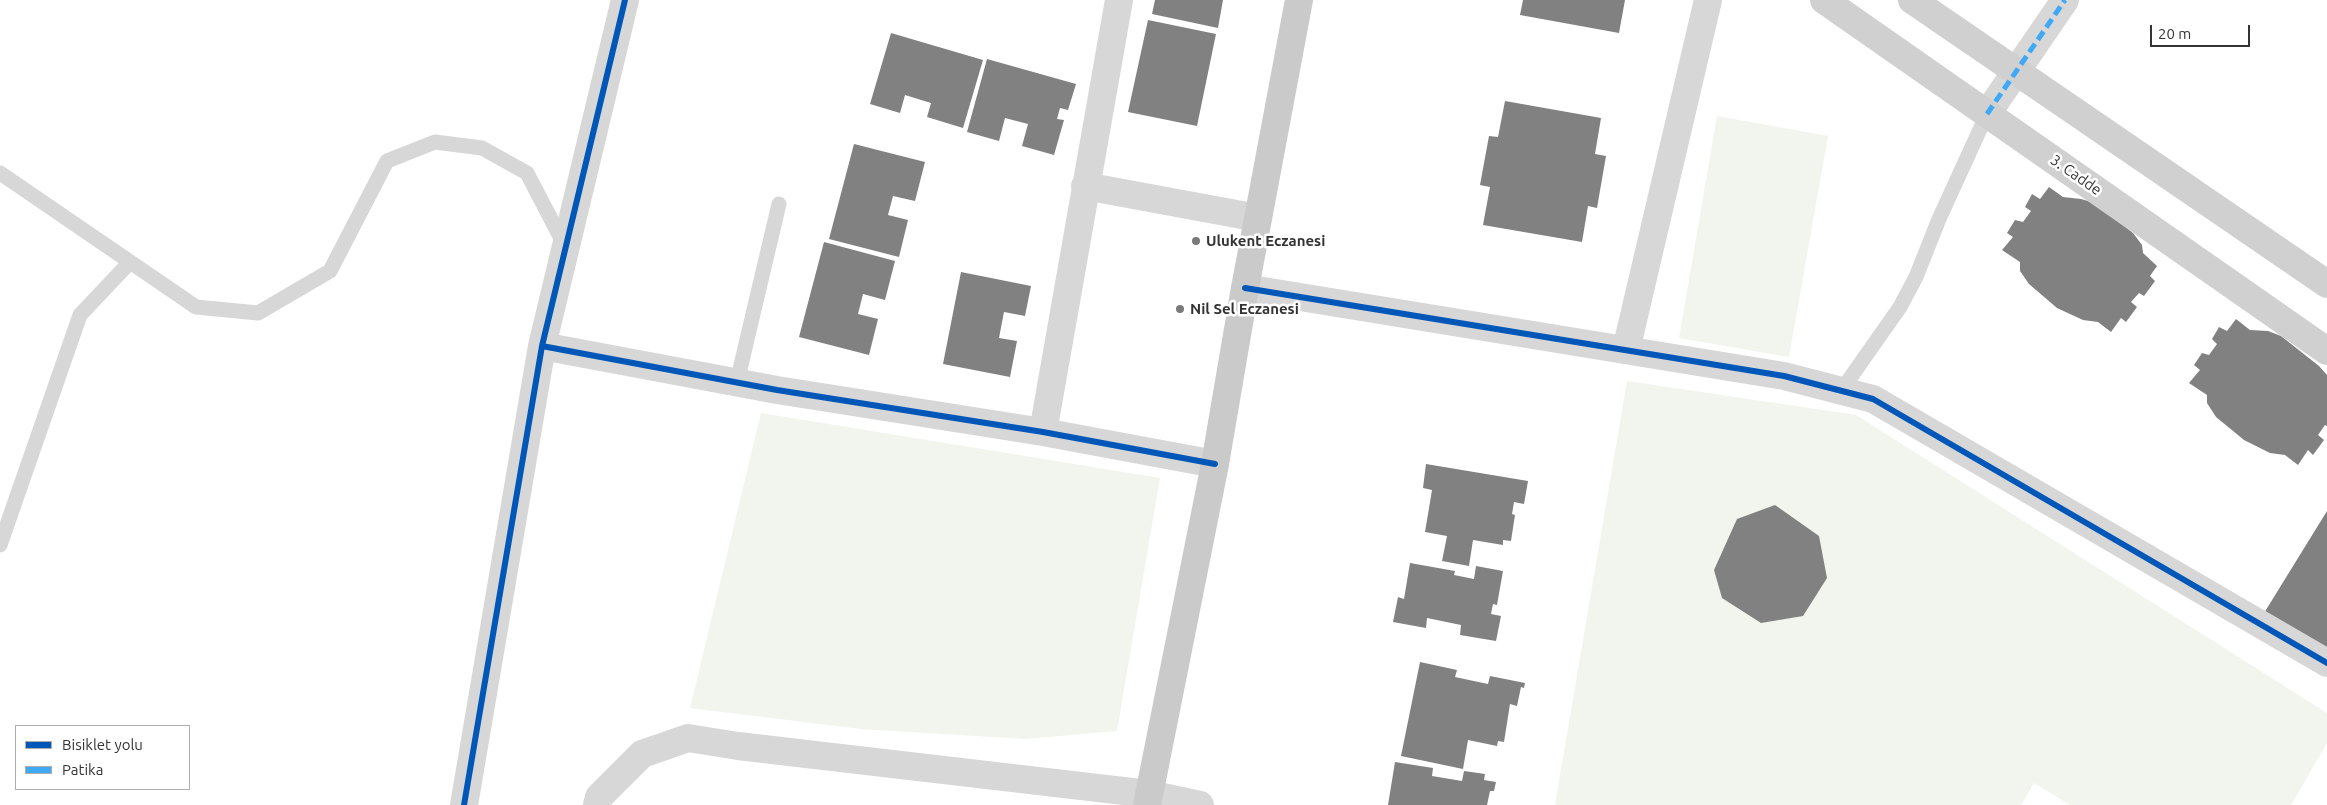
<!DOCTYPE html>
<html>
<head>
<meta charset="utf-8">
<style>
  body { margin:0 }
  #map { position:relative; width:2327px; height:805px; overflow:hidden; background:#fff; font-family:Ubuntu,sans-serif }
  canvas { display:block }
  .legend { position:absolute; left:15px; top:725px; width:175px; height:65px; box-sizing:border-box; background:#fff; border:1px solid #adadad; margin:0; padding:6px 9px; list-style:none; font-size:15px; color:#333 }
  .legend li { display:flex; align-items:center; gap:10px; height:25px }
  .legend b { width:25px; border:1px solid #adadad }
  .scale { position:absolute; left:2150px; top:25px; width:100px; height:22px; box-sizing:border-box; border:2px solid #333; border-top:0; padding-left:6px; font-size:15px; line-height:18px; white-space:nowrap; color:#333; -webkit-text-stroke:4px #fff; paint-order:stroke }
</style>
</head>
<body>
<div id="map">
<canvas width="2327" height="805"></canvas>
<ul class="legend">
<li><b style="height:6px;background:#0057b8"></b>Bisiklet yolu</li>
<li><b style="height:6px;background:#3fa9f5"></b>Patika</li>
</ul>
<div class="scale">20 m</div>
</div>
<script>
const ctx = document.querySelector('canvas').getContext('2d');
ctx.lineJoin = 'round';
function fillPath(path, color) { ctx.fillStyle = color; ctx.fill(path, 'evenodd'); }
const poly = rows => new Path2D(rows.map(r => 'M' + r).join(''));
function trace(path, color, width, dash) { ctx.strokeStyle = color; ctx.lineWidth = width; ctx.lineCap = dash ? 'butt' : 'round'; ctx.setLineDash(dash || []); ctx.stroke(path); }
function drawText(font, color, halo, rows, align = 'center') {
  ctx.font = font + ' Ubuntu,sans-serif'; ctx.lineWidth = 5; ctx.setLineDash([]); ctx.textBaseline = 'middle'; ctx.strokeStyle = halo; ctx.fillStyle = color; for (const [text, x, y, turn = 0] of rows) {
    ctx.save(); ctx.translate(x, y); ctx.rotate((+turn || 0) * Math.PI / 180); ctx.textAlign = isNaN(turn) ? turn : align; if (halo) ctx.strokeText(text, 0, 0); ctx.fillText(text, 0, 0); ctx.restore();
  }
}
fillPath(poly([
  [1717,116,1828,136,1789,357,1679,338],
  [1627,381,1856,415,2327,713,2327,743,2291,805,2070,805,2034,783,2021,805,1555,805],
  [761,413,1160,478,1117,731,1025,739,861,729,690,708]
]), '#f1f5ed');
fillPath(poly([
  [1155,0,1223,0,1218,28,1152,14],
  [1523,0,1625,0,1619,33,1520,15],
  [1148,20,1216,34,1197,126,1128,112],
  [891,33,983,60,963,128,927,117,931,103,905,95,900,113,870,104],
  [987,59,1076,84,1068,110,1060,108,1057,119,1064,120,1054,155,1022,146,1028,124,1005,118,999,141,967,132],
  [1505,101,1601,118,1595,154,1606,156,1597,208,1588,206,1582,242,1483,225,1490,187,1480,185,1489,136,1498,137],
  [854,144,925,162,915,201,893,196,888,215,908,220,899,257,829,239],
  [2049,187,2063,197,2081,199,2095,203,2133,233,2142,245,2143,253,2157,266,2150,276,2155,281,2144,296,2139,293,2131,302,2137,307,2126,322,2121,318,2111,332,2098,322,2083,320,2057,308,2029,284,2020,271,2020,262,2002,250,2013,237,2007,233,2015,220,2023,222,2031,211,2025,207,2032,194,2040,199],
  [824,242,895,261,885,300,863,294,858,314,878,319,869,355,799,337],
  [961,272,1031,286,1025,316,1004,312,999,338,1017,341,1010,377,943,364],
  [2236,319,2250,330,2268,331,2281,336,2319,366,2327,375,2327,426,2325,425,2318,435,2324,440,2313,455,2308,450,2298,465,2285,455,2270,453,2244,440,2216,417,2207,403,2207,395,2189,383,2200,370,2194,365,2202,353,2209,355,2217,344,2212,339,2219,327,2227,331],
  [1426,464,1528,481,1524,504,1514,502,1512,514,1515,515,1511,541,1503,540,1503,545,1473,540,1469,566,1442,561,1447,536,1425,532,1432,490,1423,488],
  [1775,505,1819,536,1827,578,1803,616,1761,623,1722,598,1714,570,1737,519],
  [2327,511,2327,659,2261,618],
  [1410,563,1455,571,1454,575,1474,579,1476,566,1503,571,1497,605,1493,604,1491,614,1501,616,1496,641,1460,635,1461,625,1427,618,1426,628,1393,622,1398,597,1404,599],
  [1420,662,1457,670,1455,677,1488,684,1490,676,1525,683,1524,688,1521,687,1517,706,1510,704,1504,742,1498,741,1497,746,1468,740,1463,769,1401,756],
  [1395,762,1433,768,1432,776,1462,781,1464,771,1485,774,1484,780,1496,782,1494,791,1490,791,1487,805,1388,805]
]), '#818181');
trace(poly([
  [0,173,196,307,258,313,330,271,387,161,435,142,482,148,527,173,565,246],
  [737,382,779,204],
  [1841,391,1900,307,1916,277,1939,219,1987,114],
  [0,545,80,315,130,262]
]), '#d7d7d7', 15);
trace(poly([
  [1987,114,2065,0],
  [1085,186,1258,218],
  [1245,288,1784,376,1873,399,2327,663],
  [542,346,777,390,1043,432,1215,464],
  [1626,350,1708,0],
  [1043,432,1119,0],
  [464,805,542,346,625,0],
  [597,805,599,797,642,754,688,738,738,746,1149,794,1200,805]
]), '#d7d7d7', 28);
trace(poly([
  [1824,0,2327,351],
  [1912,0,2327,284]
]), '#d0d0d0', 28);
trace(poly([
  [1147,805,1215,464,1245,288,1299,0]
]), '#cacaca', 28);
trace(poly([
  [1987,114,2065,0]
]), '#3fa9f5', 5, [10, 5]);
trace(poly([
  [1245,288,1784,376,1873,399,2327,663],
  [542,346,777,390,1043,432,1215,464],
  [464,805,542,346,625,0]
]), '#0057b8', 6);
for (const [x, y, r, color] of [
  [1196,241,5,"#7a7a7a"],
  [1180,309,5,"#7a7a7a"]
]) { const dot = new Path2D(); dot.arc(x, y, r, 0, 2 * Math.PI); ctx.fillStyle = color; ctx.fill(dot); trace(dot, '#fff', 2); }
drawText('15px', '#333', '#fff', [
  ["3. Cadde",2076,175,35]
]);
drawText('bold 15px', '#333', '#fff', [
  ["Ulukent Eczanesi",1206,241],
  ["Nil Sel Eczanesi",1190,309]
], 'left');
</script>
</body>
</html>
